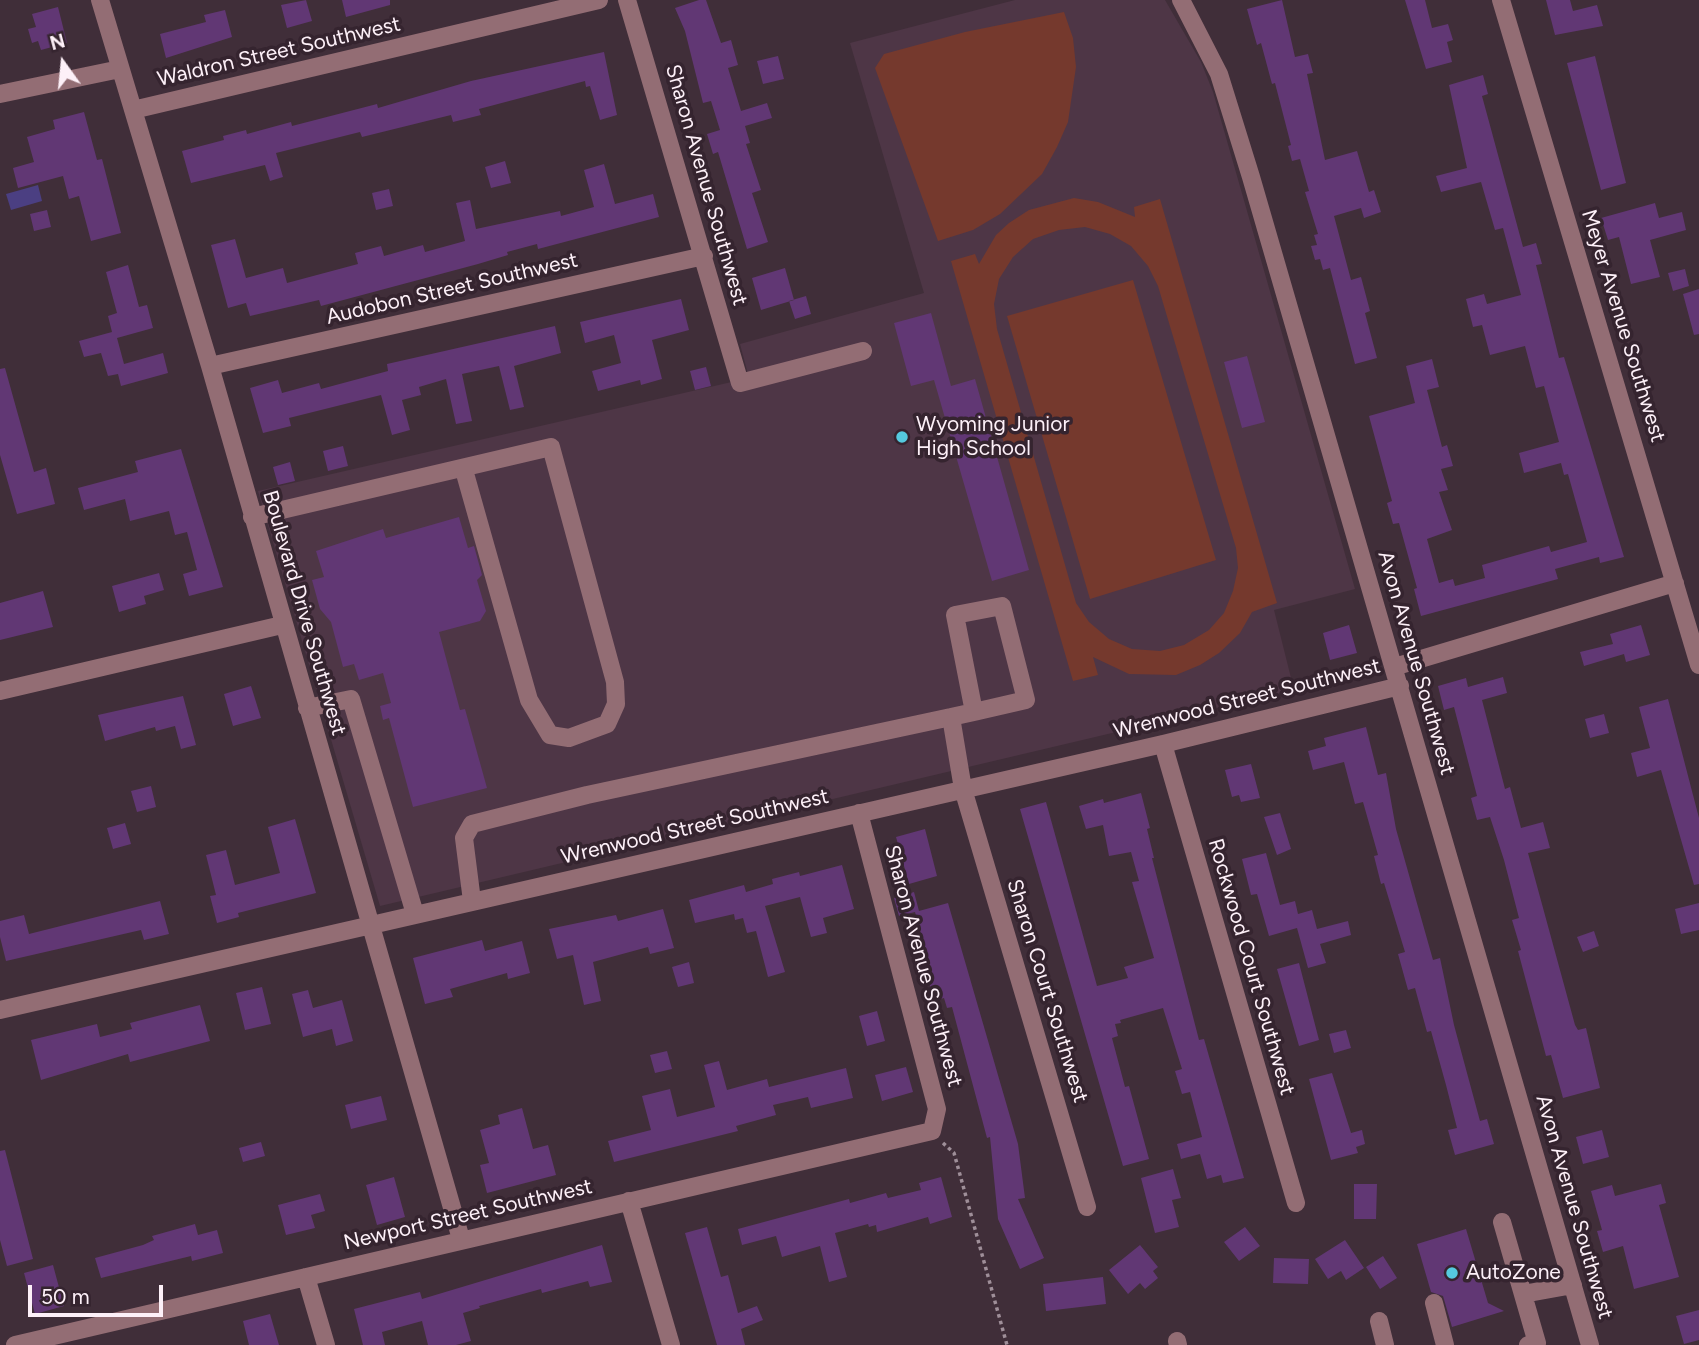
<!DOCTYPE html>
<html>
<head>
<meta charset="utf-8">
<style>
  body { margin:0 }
  #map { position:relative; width:1699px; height:1345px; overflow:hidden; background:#402e39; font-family:Figtree,sans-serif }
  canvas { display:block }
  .north { position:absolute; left:28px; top:28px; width:70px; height:70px; -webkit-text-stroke:5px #35242f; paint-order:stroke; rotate:345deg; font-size:19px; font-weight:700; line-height:28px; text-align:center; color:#fdf0f8 }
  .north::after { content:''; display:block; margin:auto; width:24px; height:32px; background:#fdf0f8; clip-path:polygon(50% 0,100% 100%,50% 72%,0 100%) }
  .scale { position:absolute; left:28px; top:1285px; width:135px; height:32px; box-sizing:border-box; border:4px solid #fdf0f8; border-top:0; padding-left:9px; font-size:21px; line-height:24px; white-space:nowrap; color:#fdf0f8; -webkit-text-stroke:5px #35242f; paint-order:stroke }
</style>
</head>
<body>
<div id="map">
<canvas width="1699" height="1345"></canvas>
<div class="north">N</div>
<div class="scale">50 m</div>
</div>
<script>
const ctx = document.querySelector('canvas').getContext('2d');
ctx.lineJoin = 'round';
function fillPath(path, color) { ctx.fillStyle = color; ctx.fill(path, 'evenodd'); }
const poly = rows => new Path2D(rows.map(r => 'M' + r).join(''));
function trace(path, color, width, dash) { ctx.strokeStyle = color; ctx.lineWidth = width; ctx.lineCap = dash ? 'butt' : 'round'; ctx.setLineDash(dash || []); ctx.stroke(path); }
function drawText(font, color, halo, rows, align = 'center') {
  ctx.font = font + ' Figtree,sans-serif'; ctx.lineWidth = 7; ctx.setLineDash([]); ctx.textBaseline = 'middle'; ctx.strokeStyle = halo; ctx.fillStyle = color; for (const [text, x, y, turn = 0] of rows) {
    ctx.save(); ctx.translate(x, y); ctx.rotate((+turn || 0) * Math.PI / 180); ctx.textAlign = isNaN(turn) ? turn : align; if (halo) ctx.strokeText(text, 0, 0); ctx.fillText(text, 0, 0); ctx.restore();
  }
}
fillPath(poly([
  [1015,0,1165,0,1201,62,1213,92,1355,589,1274,610,1294,690,380,906,258,491,749,378,740,344,924,293,850,43]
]), '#4e3646');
fillPath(poly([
  [1064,12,1073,38,1076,67,1068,122,1057,147,1042,174,1000,214,973,230,938,241,875,68,884,54,965,32],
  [1074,198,1098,202,1135,217,1134,207,1160,199,1277,603,1252,612,1240,633,1219,653,1200,665,1176,675,1129,674,1093,657,1098,675,1073,681,951,261,975,254,979,264,996,235,1009,223,1029,210],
  [1085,227,1110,234,1131,246,1148,266,1158,286,1236,548,1238,568,1233,591,1224,613,1209,630,1184,645,1160,651,1132,649,1109,639,1089,622,1076,603,997,329,994,304,999,279,1013,257,1033,239,1059,230],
  [1133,280,1216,560,1090,599,1007,316]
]), '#75392d');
fillPath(poly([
  [38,185,42,201,11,210,6,194]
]), '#4b3f82');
fillPath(poly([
  [306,0,312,21,287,28,281,5],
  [342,0,390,0,390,5,346,17],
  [699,0,706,0,721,43,731,40,738,65,728,68,741,111,767,103,772,118,745,126,750,143,746,144,761,190,752,193,768,242,747,249,718,152,713,154,707,134,720,130,711,101,703,103,685,31,675,8],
  [1282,0,1295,57,1308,54,1313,73,1307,74,1325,160,1357,151,1369,192,1374,190,1381,212,1364,218,1361,208,1334,216,1351,280,1361,277,1370,311,1365,313,1377,358,1355,364,1330,268,1323,270,1320,259,1315,260,1311,246,1317,245,1314,235,1318,234,1305,192,1309,191,1300,159,1292,161,1288,146,1291,145,1275,83,1272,84,1261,43,1257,45,1247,9],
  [1405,0,1425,0,1432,28,1448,24,1453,40,1447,42,1452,62,1426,69],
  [1546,0,1570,0,1573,11,1597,5,1603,26,1555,35],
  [58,7,67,43,41,50,38,41,32,43,28,29,36,27,32,14],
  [225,10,232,37,166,58,160,34,206,22,204,15],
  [604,52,617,115,600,120,590,86,586,87,585,81,479,109,481,115,453,122,451,115,362,137,360,132,276,153,283,177,270,181,265,165,191,183,182,151,224,140,223,136,246,130,247,134,291,122,292,126,377,104,378,108,471,81],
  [778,56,784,79,763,84,757,61],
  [1595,56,1626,183,1601,190,1567,63],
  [1483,75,1488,94,1482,96,1523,247,1536,243,1542,264,1536,265,1559,358,1564,357,1624,557,1600,563,1599,557,1555,569,1558,579,1421,616,1414,589,1417,588,1399,523,1393,524,1387,503,1392,501,1369,416,1415,403,1406,366,1432,359,1439,387,1427,390,1442,447,1447,445,1453,466,1441,469,1448,490,1439,492,1452,530,1427,539,1439,583,1453,579,1455,586,1485,578,1482,565,1549,546,1551,552,1587,542,1568,474,1564,475,1561,463,1524,473,1519,453,1559,442,1544,386,1536,388,1525,346,1490,355,1482,325,1473,327,1466,299,1484,294,1487,304,1521,295,1503,228,1495,230,1481,182,1441,192,1436,176,1467,168,1449,85],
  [84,112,97,160,102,159,121,233,91,241,79,196,69,199,63,176,18,188,13,168,34,162,27,137,55,129,53,120],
  [505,161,511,183,491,188,485,167],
  [604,164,615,204,653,194,659,217,538,249,537,244,507,252,508,255,478,264,321,306,319,300,250,316,246,303,228,308,211,245,235,239,246,278,283,268,287,283,358,264,355,253,381,246,384,256,423,245,425,252,465,241,456,203,470,200,476,229,560,211,561,216,594,207,584,170],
  [389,189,393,206,376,210,372,193],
  [1655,203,1659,218,1682,212,1686,230,1650,240,1660,277,1631,284,1619,237,1608,240,1601,218],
  [47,210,51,227,34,231,30,214],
  [128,265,139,307,147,305,153,328,117,338,124,364,163,353,168,373,121,386,118,374,108,376,101,353,84,357,79,341,112,332,108,316,117,313,106,272],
  [785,268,794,300,761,310,752,278],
  [1685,269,1689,286,1673,291,1668,273],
  [1699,289,1699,334,1694,335,1683,294],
  [806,296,811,314,795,319,789,301],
  [681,299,689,330,652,340,662,379,641,385,640,380,598,391,592,371,621,363,614,335,585,343,580,322],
  [931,313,951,386,975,379,1029,570,992,581,934,380,911,386,894,323],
  [555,326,561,353,514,366,524,407,510,410,499,366,462,374,472,421,456,424,446,379,419,387,421,395,402,400,410,430,392,435,381,395,289,418,291,426,263,433,250,388,278,380,282,393,319,383,321,389,388,371,387,364],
  [1247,356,1265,422,1242,428,1224,362],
  [706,367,711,386,695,390,690,371],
  [5,368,34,472,46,468,55,504,17,514,0,455,0,369],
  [343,446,348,466,328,471,323,451],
  [181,449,223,587,189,596,183,574,197,570,187,532,175,535,169,511,130,521,125,499,84,510,78,488,138,472,135,461],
  [290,462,295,481,278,485,273,467],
  [459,517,468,548,474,546,482,575,477,580,486,611,480,621,439,632,460,710,465,709,487,788,413,807,389,718,383,720,380,706,391,703,383,673,359,680,354,664,343,667,331,622,320,609,312,580,324,577,316,551,383,529,386,538],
  [159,573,164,590,144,596,146,604,119,612,112,586],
  [43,591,53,627,0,640,0,603],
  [1349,625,1357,653,1330,660,1323,633],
  [1641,625,1650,655,1626,662,1624,654,1584,666,1580,652,1613,644,1610,634],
  [1503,677,1507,693,1482,700,1505,789,1510,787,1521,828,1543,822,1550,848,1528,853,1575,1025,1578,1030,1586,1028,1600,1088,1563,1098,1551,1055,1546,1056,1518,951,1521,950,1512,920,1519,918,1504,860,1490,817,1477,820,1471,798,1477,796,1454,707,1444,710,1438,686,1466,678,1468,687],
  [251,686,261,718,233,726,224,694],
  [183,696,196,745,181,749,175,726,156,731,155,727,105,741,98,715],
  [1668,699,1699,818,1699,884,1694,885,1661,770,1637,777,1631,753,1650,748,1639,707],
  [1604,714,1609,733,1590,738,1585,719],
  [1366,727,1378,775,1386,773,1396,829,1433,960,1440,958,1454,1025,1480,1121,1487,1119,1494,1144,1455,1155,1448,1130,1457,1128,1446,1085,1431,1031,1427,1032,1415,988,1408,990,1398,954,1405,952,1384,883,1381,884,1374,856,1378,855,1363,802,1355,804,1344,762,1313,770,1308,751,1326,746,1324,738],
  [1251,764,1260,798,1241,802,1239,795,1232,797,1225,770],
  [151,786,156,807,137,812,131,791],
  [1141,793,1150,828,1147,829,1154,858,1152,858,1199,1040,1204,1039,1244,1178,1223,1183,1221,1175,1207,1179,1200,1154,1181,1159,1177,1144,1202,1137,1190,1092,1182,1094,1175,1071,1182,1069,1163,1008,1120,1020,1121,1023,1115,1024,1118,1036,1112,1038,1125,1087,1129,1086,1149,1159,1123,1166,1020,809,1046,802,1097,986,1128,978,1124,967,1154,958,1132,882,1139,881,1131,852,1109,856,1103,825,1086,829,1079,806,1103,799,1104,803],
  [1280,813,1291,849,1277,855,1264,817],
  [295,819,316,893,238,913,239,917,217,923,210,896,216,895,206,855,226,850,235,885,280,873,268,827],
  [125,823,131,844,113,849,107,828],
  [925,829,937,876,909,884,896,837],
  [1266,853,1280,905,1295,901,1298,914,1312,910,1317,929,1348,921,1351,935,1320,944,1326,963,1308,968,1297,928,1269,936,1257,894,1251,895,1242,859],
  [842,865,854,909,823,918,827,933,811,937,800,897,765,906,785,972,768,977,756,931,747,933,743,918,735,920,734,914,695,923,689,900,744,885,746,892,773,884,772,879,799,872,800,876],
  [914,892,919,911,948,903,1018,1144,1025,1198,1018,1199,1044,1258,1020,1269,998,1219,990,1137,987,1138,952,1007,947,1008,944,998,934,1001,923,961,928,959,915,912,899,916,894,898],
  [160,901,169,934,144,940,141,930,6,961,0,937,0,921,24,915,29,934],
  [1699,903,1699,930,1681,934,1675,909],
  [663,909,674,948,650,954,648,947,593,962,601,1001,584,1005,573,955,557,959,549,929,616,915,618,921],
  [1594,931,1599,946,1583,952,1577,937],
  [482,940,485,951,522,941,530,973,508,979,507,973,450,989,453,997,425,1004,413,958],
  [689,962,694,983,678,987,672,967],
  [1299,963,1319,1040,1299,1046,1277,969],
  [262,987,271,1024,245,1030,236,993],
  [308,990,313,1008,342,1000,353,1041,336,1046,332,1029,303,1037,292,994],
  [200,1005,210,1041,130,1062,128,1054,41,1080,31,1040,97,1024,100,1037,132,1029,130,1023],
  [877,1011,885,1041,867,1046,859,1016],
  [1346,1030,1351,1048,1334,1053,1329,1034],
  [667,1051,672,1069,655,1073,650,1055],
  [719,1061,727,1090,767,1079,769,1087,846,1068,853,1098,811,1108,808,1097,773,1105,776,1115,736,1126,738,1131,614,1162,608,1141,651,1130,642,1096,670,1089,677,1117,715,1107,704,1065],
  [906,1067,913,1092,882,1101,875,1075],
  [1332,1073,1351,1133,1362,1130,1365,1144,1356,1147,1358,1153,1331,1160,1309,1079],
  [381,1096,387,1120,351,1129,345,1105],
  [522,1108,533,1149,548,1145,556,1175,487,1193,480,1165,489,1163,480,1130,500,1124,498,1115],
  [1602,1130,1609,1157,1583,1164,1576,1137],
  [261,1142,265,1156,243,1162,239,1148],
  [5,1150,33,1259,7,1266,0,1240,0,1151],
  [1173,1169,1181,1198,1172,1200,1179,1227,1155,1233,1141,1178],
  [394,1177,405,1217,377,1225,366,1185],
  [941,1177,952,1217,930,1224,928,1217,877,1232,876,1225,869,1227,868,1224,835,1233,847,1277,829,1282,820,1246,782,1257,776,1236,742,1245,738,1229,849,1199,850,1203,886,1193,888,1198,921,1190,919,1183],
  [1354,1184,1377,1184,1376,1219,1354,1219],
  [1661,1184,1666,1203,1659,1205,1679,1277,1634,1289,1623,1246,1603,1252,1597,1231,1602,1230,1591,1191,1612,1185,1615,1196],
  [320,1194,325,1211,311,1215,315,1228,286,1235,278,1205],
  [195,1224,198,1235,217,1230,223,1253,192,1261,191,1256,101,1278,95,1258,143,1245,154,1240,152,1236],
  [707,1227,721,1277,728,1275,738,1313,757,1306,763,1320,741,1329,745,1345,717,1345,685,1233],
  [1245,1227,1260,1246,1239,1261,1224,1242],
  [1466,1229,1488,1303,1504,1311,1452,1327,1443,1296,1431,1292,1417,1244],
  [1345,1240,1364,1268,1346,1280,1341,1271,1328,1279,1315,1259],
  [602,1245,612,1282,590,1287,588,1281,542,1293,541,1289,479,1306,480,1308,463,1313,471,1341,456,1345,428,1345,422,1321,382,1332,385,1345,363,1345,354,1309,420,1292,422,1299],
  [1140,1245,1158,1267,1153,1271,1158,1278,1145,1289,1140,1283,1128,1294,1109,1270],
  [1383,1256,1397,1278,1380,1289,1366,1267],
  [1274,1258,1309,1259,1308,1284,1273,1283],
  [53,1265,64,1306,35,1314,24,1273],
  [1103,1277,1106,1304,1046,1311,1043,1284],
  [1699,1310,1699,1340,1684,1344,1676,1316],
  [270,1314,279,1345,249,1345,243,1321]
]), '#613774');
trace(poly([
  [943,1143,954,1153,1007,1345]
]), '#9f8f99', 3.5, [3.5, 3.5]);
trace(poly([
  [100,0,210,366,461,1239],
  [627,0,740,383,863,351],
  [1181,0,1219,74,1251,177,1590,1345],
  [1501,0,1699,665],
  [0,94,120,69],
  [133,110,599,0],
  [210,366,704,256],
  [252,517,551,447,615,682,616,704,607,724,569,738,550,735,529,700,464,470],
  [1394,667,1675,583],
  [0,691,282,625],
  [307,708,351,699,415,914],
  [951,717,974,712,1026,700,1002,606,955,615,974,712],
  [1163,744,1296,1203],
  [472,901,464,838,472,824,587,795,951,717,963,789,1087,1207],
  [0,1010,1163,744,1400,686],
  [629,1201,671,1345],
  [1502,1222,1537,1343,1528,1345],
  [306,1277,326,1345],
  [1523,1294,1573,1285],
  [1434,1303,1445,1345],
  [1379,1321,1385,1345],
  [1177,1341,1178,1345],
  [15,1345,932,1131,937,1109,859,813]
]), '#936d74', 18);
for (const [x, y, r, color] of [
  [902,437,7,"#55cadf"],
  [1452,1273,7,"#55cadf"]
]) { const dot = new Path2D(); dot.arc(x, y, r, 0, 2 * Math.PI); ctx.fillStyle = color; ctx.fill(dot); trace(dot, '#35242f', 2.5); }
drawText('21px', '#fdf0f8', '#35242f', [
  ["Waldron Street Southwest",279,52,-13],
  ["Sharon Avenue Southwest",706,185,74],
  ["Audobon Street Southwest",452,289,-13],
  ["Meyer Avenue Southwest",1623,326,73],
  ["Boulevard Drive Southwest",304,613,74],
  ["Avon Avenue Southwest",1416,663,74],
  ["Wrenwood Street Southwest",1247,699,-14],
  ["Wrenwood Street Southwest",695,827,-13],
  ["Sharon Avenue Southwest",923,966,75],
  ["Rockwood Court Southwest",1251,967,74],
  ["Sharon Court Southwest",1047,991,73],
  ["Avon Avenue Southwest",1574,1207,74],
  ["Newport Street Southwest",468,1215,-13]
]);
drawText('21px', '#fdf0f8', '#35242f', [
  ["Wyoming Junior",916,425],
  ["High School",916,449],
  ["AutoZone",1466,1273]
], 'left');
</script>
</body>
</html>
